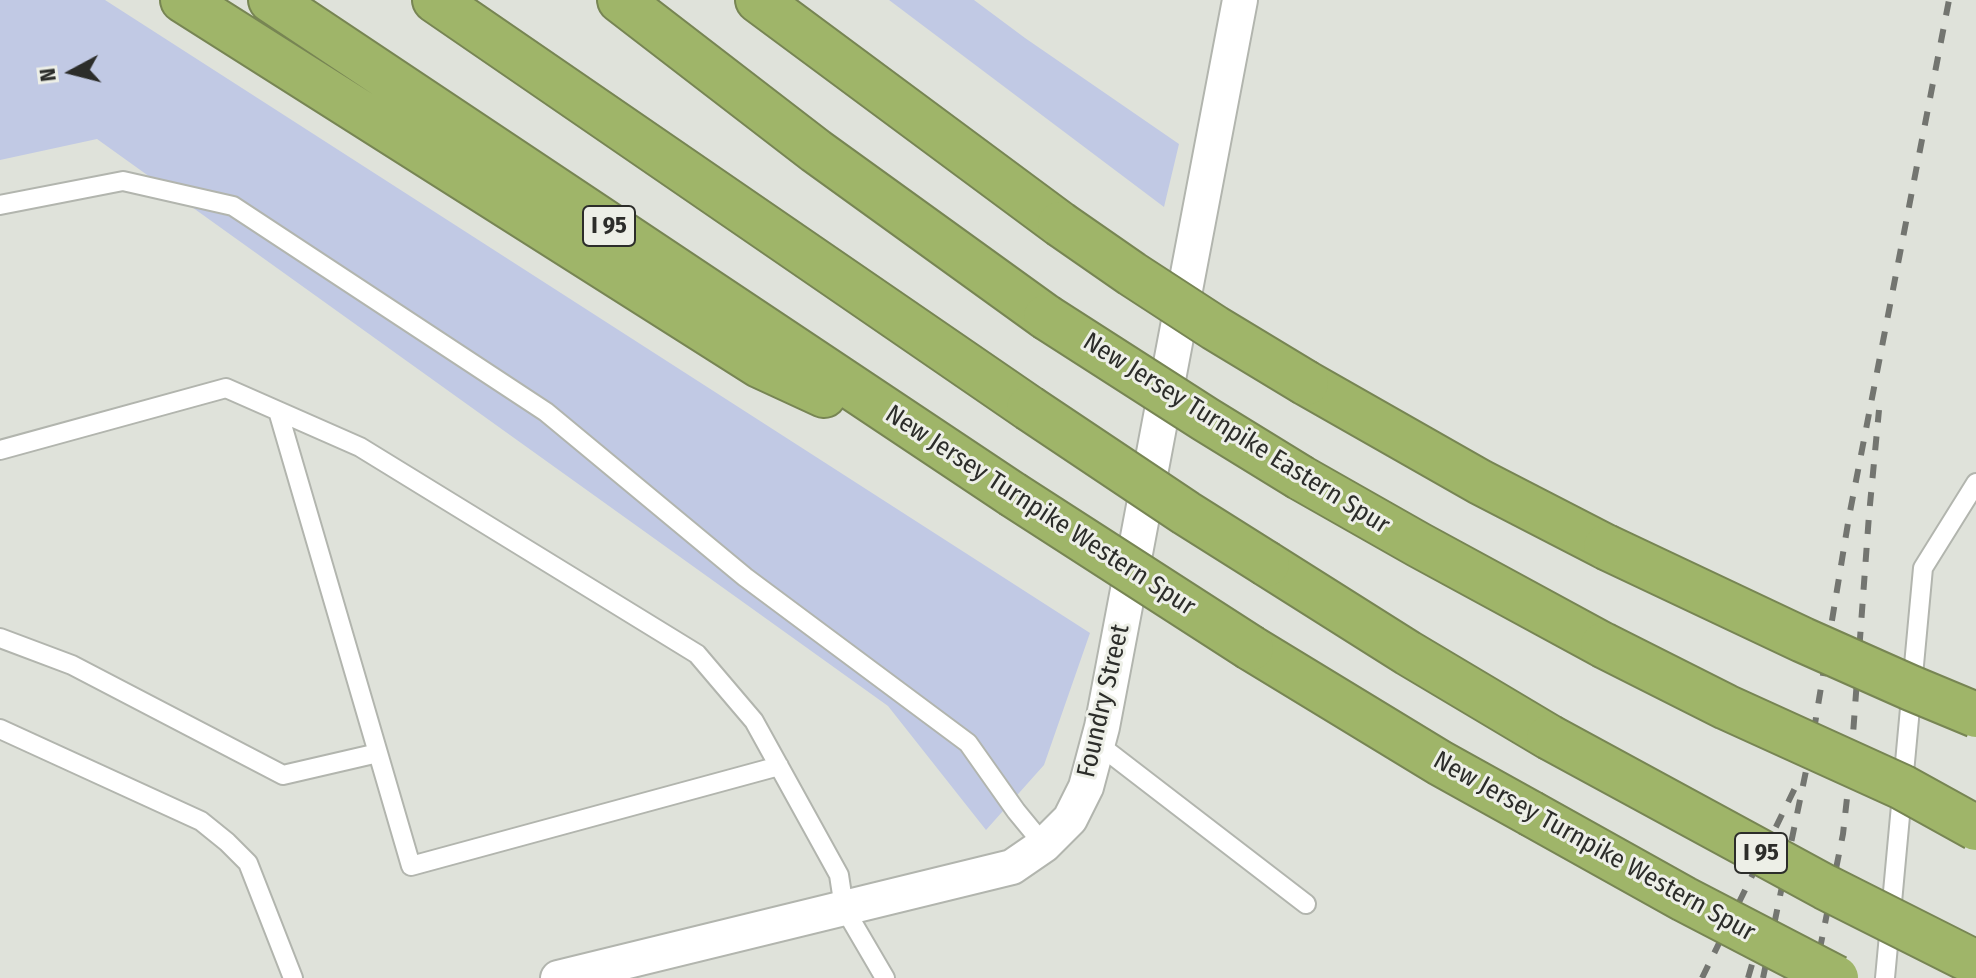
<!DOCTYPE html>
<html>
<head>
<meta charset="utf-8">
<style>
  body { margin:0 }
  #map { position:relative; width:1976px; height:978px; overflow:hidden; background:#dfe2da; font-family:"Fira Sans Condensed",sans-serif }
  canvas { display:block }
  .north { position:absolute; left:32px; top:32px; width:80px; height:80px; -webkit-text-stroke:6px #edefe7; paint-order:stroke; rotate:263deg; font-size:22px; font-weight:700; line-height:32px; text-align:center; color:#2c2d2a }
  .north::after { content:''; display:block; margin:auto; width:28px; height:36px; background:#2c2d2a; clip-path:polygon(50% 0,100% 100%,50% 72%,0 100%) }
</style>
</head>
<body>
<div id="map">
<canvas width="1976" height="978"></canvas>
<div class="north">N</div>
</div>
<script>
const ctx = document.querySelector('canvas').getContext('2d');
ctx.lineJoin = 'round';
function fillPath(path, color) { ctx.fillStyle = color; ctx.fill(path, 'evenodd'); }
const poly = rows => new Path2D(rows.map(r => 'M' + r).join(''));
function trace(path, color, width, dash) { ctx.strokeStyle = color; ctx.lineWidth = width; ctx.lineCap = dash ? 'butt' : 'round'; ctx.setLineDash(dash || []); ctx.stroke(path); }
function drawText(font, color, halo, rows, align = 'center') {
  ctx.font = font + ' "Fira Sans Condensed",sans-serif'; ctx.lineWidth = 6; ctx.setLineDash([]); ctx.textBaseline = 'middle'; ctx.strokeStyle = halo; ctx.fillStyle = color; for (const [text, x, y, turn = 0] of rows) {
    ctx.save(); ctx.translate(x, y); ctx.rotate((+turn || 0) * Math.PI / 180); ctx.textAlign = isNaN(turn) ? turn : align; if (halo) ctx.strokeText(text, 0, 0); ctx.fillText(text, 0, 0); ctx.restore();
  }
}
fillPath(poly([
  [0,0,105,0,1090,633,1044,765,986,830,888,706,97,139,0,160],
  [889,0,974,0,1025,38,1179,144,1164,207]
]), '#c1c9e4');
const service = poly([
  [0,205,123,181,233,206,546,412,745,577,968,743,1016,811,1044,845],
  [278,411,378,753],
  [0,450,226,388,360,447,697,654,754,721,839,875,844,908,885,978],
  [0,638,72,665,283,775,378,753,411,866,779,766],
  [0,729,201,821,227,842,248,863,293,978],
  [1098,744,1306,904],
  [1885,978,1923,568,1976,483]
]);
const minor = poly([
  [558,978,1012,867,1044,845,1070,819,1086,787,1102,727,1240,0]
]);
const motorway = poly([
  [183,0,759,365,824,395],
  [271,0,1012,494],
  [435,0,1029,408],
  [620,0,816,151,1046,317],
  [758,0,1060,224],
  [1306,383,1480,482,1606,547],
  [1301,478,1419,545,1603,645],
  [1267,564,1408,653,1549,737],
  [1251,648,1440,763,1530,813]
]);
trace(service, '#b2b5ae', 22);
trace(minor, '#b2b5ae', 38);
trace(motorway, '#778553', 48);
trace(service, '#fff', 18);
trace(minor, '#fff', 34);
trace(motorway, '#9fb569', 44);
trace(poly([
  [1702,978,1795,788],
  [1748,978,1757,947],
  [1763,978,1812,742,1849,517,1949,0],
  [1814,978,1843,834,1851,762,1869,515,1879,410]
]), '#737570', 6, [14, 14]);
const motorwayBridge = poly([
  [1060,224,1132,274,1215,328,1306,383],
  [1046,317,1205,419,1301,478],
  [1029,408,1186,513,1267,564],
  [1012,494,1251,648],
  [1606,547,1803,640,1911,688,1976,715],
  [1603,645,1726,707,1902,787,1976,828],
  [1549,737,1825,887,1976,963],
  [1530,813,1684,899,1836,978]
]);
trace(motorwayBridge, '#778553', 48, []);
trace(motorwayBridge, '#9fb569', 44);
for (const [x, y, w] of [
  [609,226,52],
  [1761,853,52]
]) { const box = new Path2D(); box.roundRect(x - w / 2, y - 20, w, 40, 6); ctx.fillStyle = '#edefe7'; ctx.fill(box); trace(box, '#2c2d2a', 2); }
drawText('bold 24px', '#2c2d2a', null, [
  ["I 95",609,226],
  ["I 95",1761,853]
]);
drawText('26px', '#2c2d2a', '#edefe7', [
  ["New Jersey Turnpike Eastern Spur",1236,434,32],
  ["New Jersey Turnpike Western Spur",1040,511,33],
  ["Foundry Street",1104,701,-77],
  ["New Jersey Turnpike Western Spur",1594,847,29]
]);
</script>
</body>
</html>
